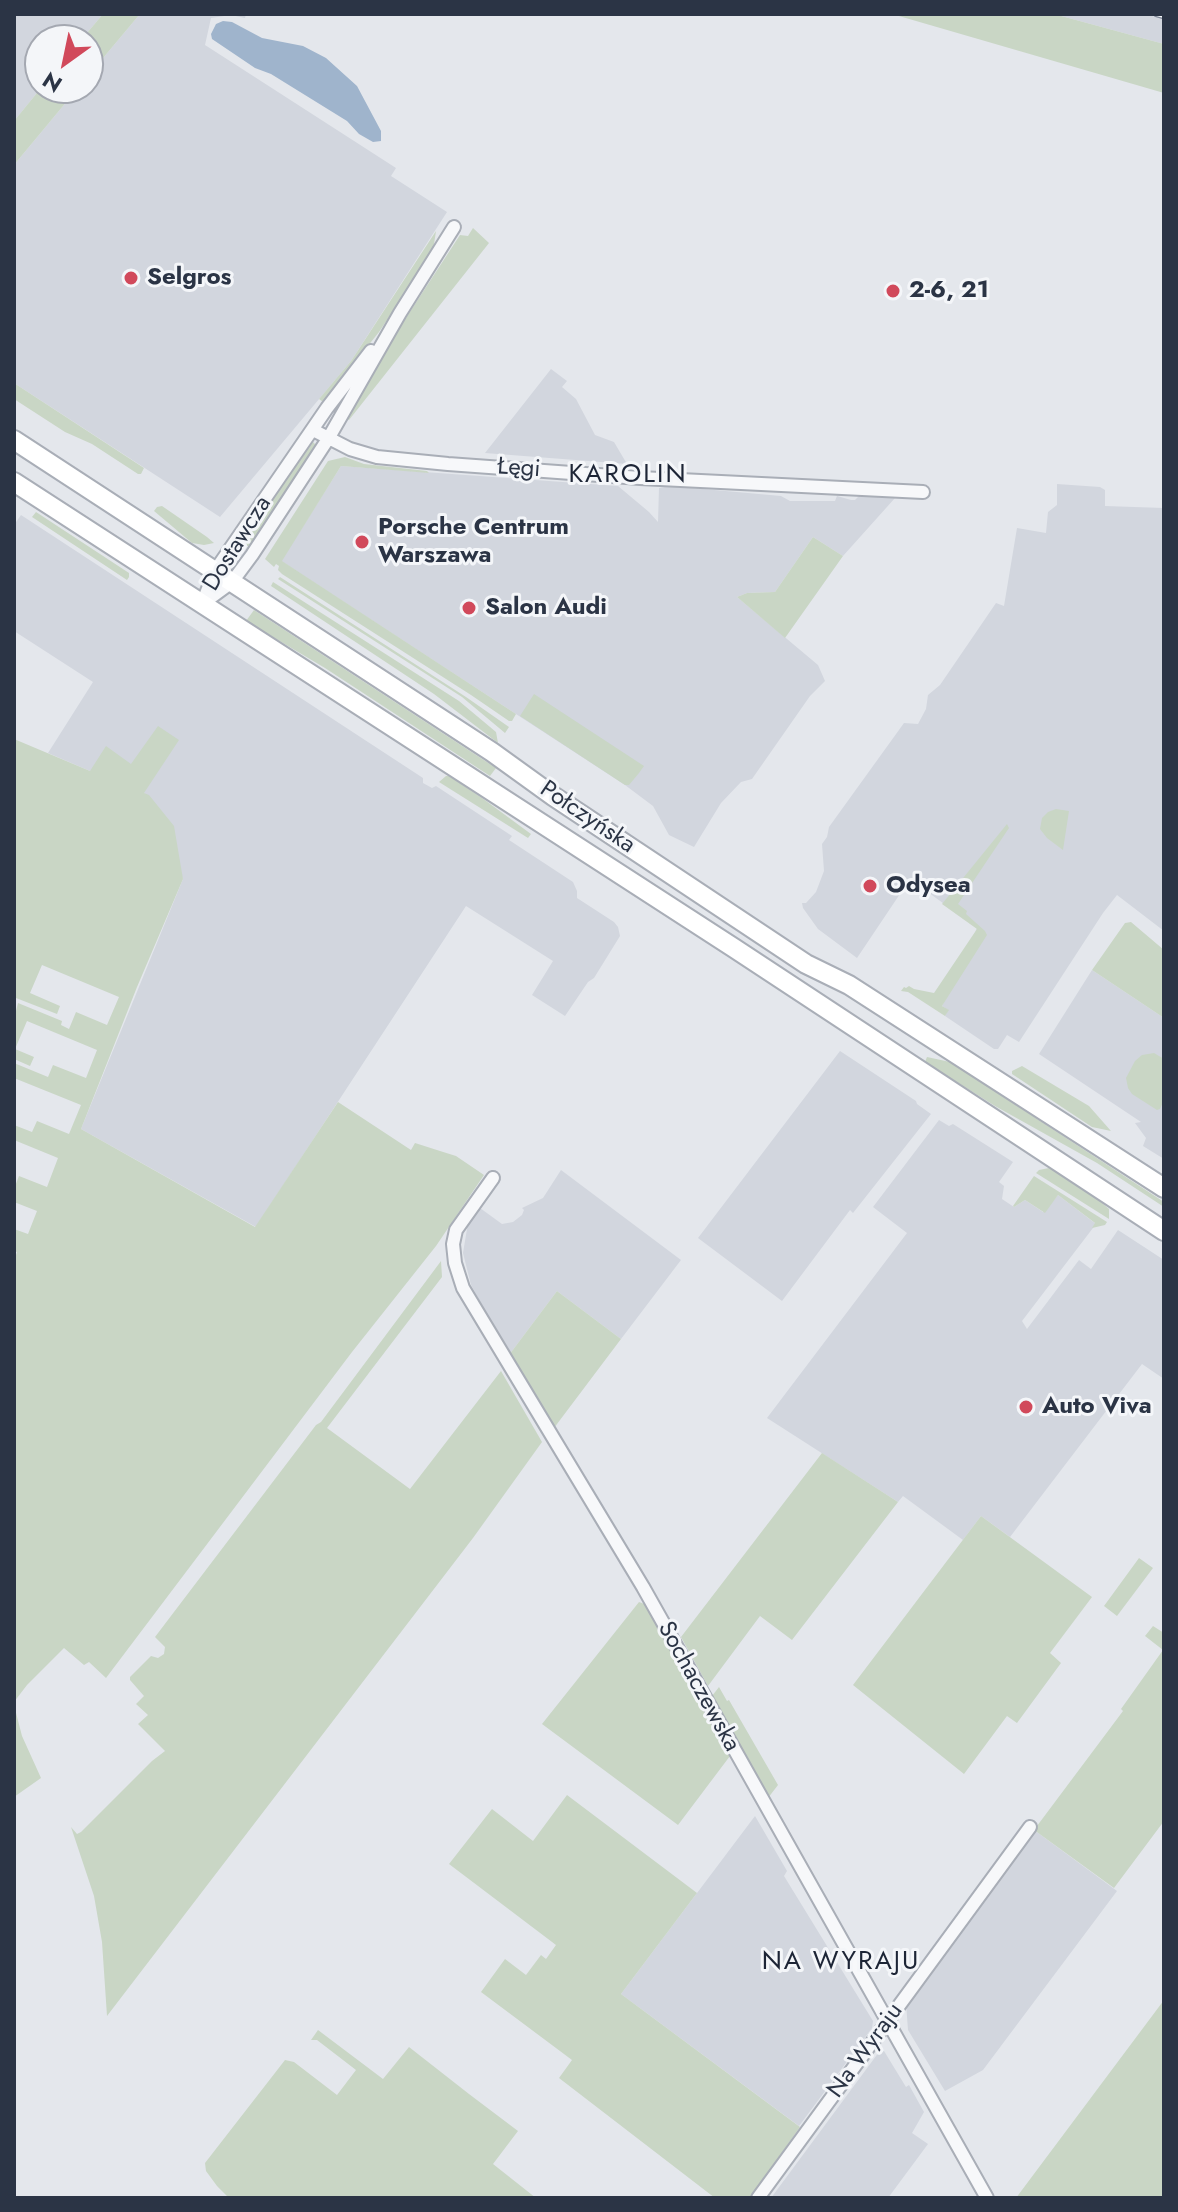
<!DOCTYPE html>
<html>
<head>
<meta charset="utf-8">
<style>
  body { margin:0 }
  #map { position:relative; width:1178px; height:2212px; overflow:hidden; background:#e4e7ec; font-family:Jost,sans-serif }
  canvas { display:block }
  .frame { position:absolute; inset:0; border:16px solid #2b3445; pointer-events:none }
  .north { position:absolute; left:24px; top:24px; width:80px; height:80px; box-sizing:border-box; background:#f4f6f9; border:2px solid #a4a8b1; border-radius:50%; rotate:213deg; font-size:22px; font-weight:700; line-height:32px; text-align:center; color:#2b3445 }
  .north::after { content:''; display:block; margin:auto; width:28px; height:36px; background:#d1495b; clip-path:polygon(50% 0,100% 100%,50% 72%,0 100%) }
</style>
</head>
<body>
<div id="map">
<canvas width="1178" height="2212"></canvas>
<div class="frame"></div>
<div class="north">N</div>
</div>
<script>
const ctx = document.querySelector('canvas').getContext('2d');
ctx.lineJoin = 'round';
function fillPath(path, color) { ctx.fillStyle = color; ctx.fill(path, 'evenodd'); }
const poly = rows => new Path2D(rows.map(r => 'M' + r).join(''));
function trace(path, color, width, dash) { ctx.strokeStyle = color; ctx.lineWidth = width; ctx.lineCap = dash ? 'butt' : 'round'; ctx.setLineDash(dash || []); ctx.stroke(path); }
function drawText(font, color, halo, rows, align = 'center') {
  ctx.font = font + ' Jost,sans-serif'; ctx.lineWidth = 6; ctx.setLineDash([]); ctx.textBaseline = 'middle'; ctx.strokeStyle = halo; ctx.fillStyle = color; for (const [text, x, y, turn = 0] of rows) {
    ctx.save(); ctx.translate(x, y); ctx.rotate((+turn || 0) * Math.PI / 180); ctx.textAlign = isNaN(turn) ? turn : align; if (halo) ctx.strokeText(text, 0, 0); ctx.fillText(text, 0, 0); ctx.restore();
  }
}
fillPath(poly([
  [14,14,103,14,81,40,40,40,41,88,14,121],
  [140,14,246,14,245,18,231,15,211,18,205,45,396,168,391,176,447,212,351,361,220,517,14,383,14,165,78,88,88,88,88,76],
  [1054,14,1164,14,1164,44],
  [551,369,567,381,562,387,576,399,595,435,614,442,627,464,485,453],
  [341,466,618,486,649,512,658,522,659,488,670,486,781,496,790,501,835,501,837,496,851,500,855,500,859,496,895,498,843,556,813,537,775,592,747,593,737,597,818,665,825,681,810,696,752,779,741,782,721,803,694,847,669,835,653,806,625,785,281,561],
  [1057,484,1100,487,1105,490,1105,506,1164,508,1164,931,1117,895,1103,913,1019,1042,1007,1035,998,1049,994,1049,945,1016,948,1010,942,1006,977,928,910,879,857,958,818,929,803,908,802,903,806,903,816,892,824,871,822,844,827,837,829,827,904,723,918,724,926,709,928,695,940,685,996,603,1004,606,1017,528,1046,533,1048,512,1057,505],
  [21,515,423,778,423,783,432,788,436,786,512,836,509,840,573,882,577,891,577,898,614,922,618,927,620,936,594,978,588,982,565,1016,532,995,553,961,466,906,256,1227,81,1129,183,879,131,764,90,771,48,753,93,682,14,631,14,525],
  [1092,970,1164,1018,1164,1159,1143,1146,1146,1138,1135,1123,1141,1122,1039,1054],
  [840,1051,916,1101,917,1104,931,1114,853,1213,850,1210,782,1301,698,1238],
  [939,1120,949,1126,953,1124,1013,1162,999,1182,1004,1186,1002,1199,1014,1207,1025,1200,1043,1212,1058,1195,1096,1224,1022,1321,1027,1329,1079,1260,1091,1269,1118,1230,1164,1260,1164,1379,1142,1364,1010,1537,981,1516,963,1540,903,1496,898,1502,767,1418,907,1233,873,1207],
  [561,1170,681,1260,621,1339,557,1291,509,1355,471,1285,463,1253,468,1223,480,1208,502,1224,513,1222,522,1215,524,1210,522,1208,543,1198],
  [755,1816,787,1871,784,1876,873,2021,872,2028,799,2126,621,1994],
  [1034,1830,1117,1891,983,2070,945,2091,908,2030,906,2003],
  [884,2051,906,2087,909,2085,924,2112,912,2133,928,2144,888,2198,771,2198,879,2052]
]), '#d2d6de');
fillPath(poly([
  [103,14,140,14,88,76,88,40,81,40],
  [892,14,1054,14,1164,44,1164,93],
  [41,88,78,88,14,165,14,121],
  [473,228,489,243,349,420,345,418,385,350,460,235,468,236],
  [436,231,433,251,379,332,323,402,319,399,351,361],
  [14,383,144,468,141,474,138,474,92,444,65,432,14,399],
  [313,442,316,445,249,547,242,542],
  [345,457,364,464,427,471,429,473,341,466,282,561,516,714,512,721,509,721,471,695,282,574,278,570,279,566,276,564,274,567,265,559,328,461],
  [162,506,207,537,214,543,204,545,192,543,154,511,157,507],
  [36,512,129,573,129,577,127,580,32,517],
  [813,537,843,556,785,638,737,597,747,593,775,592],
  [280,577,466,697,509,727,505,733,462,697,278,579],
  [273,582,459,701,496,732,498,743,434,694,271,586],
  [254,610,496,768,490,776,325,668,246,621],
  [534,694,644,766,639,773,629,785,625,785,520,716],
  [158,726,179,740,144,793,149,795,174,826,183,879,137,987,81,1129,255,1227,338,1102,411,1150,415,1143,440,1151,456,1156,484,1175,436,1246,352,1352,106,1678,89,1662,84,1665,64,1648,27,1685,14,1702,14,1261,17,1252,14,1251,14,1229,28,1234,37,1211,14,1202,14,1189,19,1176,47,1187,58,1158,14,1140,14,1125,32,1132,37,1121,69,1134,81,1105,14,1078,14,1063,48,1077,53,1065,86,1078,97,1050,27,1021,15,1049,34,1057,30,1066,14,1059,14,1019,18,1003,62,1021,61,1025,69,1029,76,1012,107,1025,119,997,42,965,30,993,60,1006,57,1014,16,998,14,1002,14,950,16,941,14,940,14,739,90,771,106,746,131,764],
  [446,776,449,776,482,798,531,834,528,838,439,782],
  [1056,809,1069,811,1063,850,1047,838,1040,829,1042,818,1048,812],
  [1007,824,1009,828,958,904,967,911,966,914,985,931,987,935,942,1006,949,1010,945,1016,908,992,901,991,904,987,906,988,909,986,914,989,934,993,977,929,942,904],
  [1131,922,1164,950,1164,1018,1092,970,1125,923],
  [1154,1053,1164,1059,1164,1100,1160,1109,1157,1110,1132,1094,1128,1088,1126,1078,1135,1061,1142,1055],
  [927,1057,950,1062,1164,1202,1164,1207,1097,1163,995,1106,925,1062],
  [1022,1066,1089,1106,1111,1131,1092,1127,1012,1074,1012,1071],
  [1049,1168,1061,1173,1102,1203,1109,1209,1109,1219,1036,1173,1039,1170],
  [1034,1176,1107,1222,1105,1225,1092,1228,1095,1223,1058,1195,1045,1213,1025,1200,1014,1207,1013,1206],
  [441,1261,442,1277,327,1428,410,1489,501,1371,542,1442,473,1538,107,2016,102,1942,94,1896,71,1827,77,1834,81,1832,152,1761,165,1751,138,1724,148,1715,136,1704,144,1696,130,1680,130,1677,151,1656,158,1658,164,1654,165,1647,155,1637,316,1425,321,1422],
  [557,1291,621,1339,554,1428,509,1355],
  [822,1453,898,1502,792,1640,760,1616,708,1686,681,1637],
  [981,1516,1092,1597,1050,1653,1061,1663,1017,1723,1007,1716,964,1774,853,1685],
  [1139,1558,1153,1568,1117,1616,1104,1606],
  [639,1602,647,1605,730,1756,678,1825,542,1724],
  [1153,1626,1164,1633,1164,1821,1114,1888,1034,1830,1123,1711,1121,1709,1163,1650,1145,1636],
  [719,1687,727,1701,729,1700,778,1785,768,1798,712,1700,712,1696],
  [14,1705,22,1736,41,1778,14,1797],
  [567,1795,697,1893,621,1994,800,2127,750,2198,715,2198,559,2078,572,2060,481,1992,505,1959,526,1975,541,1955,546,1959,556,1945,449,1864,492,1809,533,1841],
  [1164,2000,1164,2198,1016,2198],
  [318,2030,383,2079,409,2047,469,2094,518,2131,493,2164,536,2198,229,2198,217,2186,206,2171,205,2163,285,2060,294,2062,337,2095,356,2070,317,2040,311,2040]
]), '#c9d6c5');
fillPath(poly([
  [223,21,232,22,262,38,303,46,326,58,357,86,381,131,381,141,373,142,359,134,347,121,271,74,255,68,212,39,211,34,216,24]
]), '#9fb4cc');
const street = poly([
  [313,430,350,449,377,457,448,464,640,478,923,492],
  [202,604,232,582,252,555,328,439,400,313,454,227],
  [202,604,215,571,327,408,371,351],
  [493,1178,456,1230,453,1244,455,1263,463,1288,643,1587,987,2198],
  [758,2198,1030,1827]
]);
const secondary = poly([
  [14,440,492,752,553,796,806,964,849,985,1164,1188],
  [14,482,734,948,1164,1231]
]);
trace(street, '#a9aeb7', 16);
trace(secondary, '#a9aeb7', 22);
trace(street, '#f7f8fa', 12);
trace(secondary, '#fff', 18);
const rail = poly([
  [1157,14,1164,16]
]);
trace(rail, '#7d8696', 7);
trace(rail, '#f4f6f9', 4, [12]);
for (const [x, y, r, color] of [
  [131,278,8,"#d1495b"],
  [893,291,8,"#d1495b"],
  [362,542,8,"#d1495b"],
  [469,608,8,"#d1495b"],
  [870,886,8,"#d1495b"],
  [1026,1407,8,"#d1495b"]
]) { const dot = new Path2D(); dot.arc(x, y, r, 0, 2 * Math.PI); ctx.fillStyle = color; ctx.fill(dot); trace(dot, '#f4f6f9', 3); }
drawText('bold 24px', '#2b3445', '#f4f6f9', [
  ["Selgros",147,278],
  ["2-6, 21",909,291],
  ["Porsche Centrum",378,528],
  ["Warszawa",378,556],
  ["Salon Audi",485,608],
  ["Odysea",886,886],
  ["Auto Viva",1042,1407]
], 'left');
drawText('24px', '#2b3445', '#f4f6f9', [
  ["Łęgi",519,469,4],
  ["Dostawcza",238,544,-58],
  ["Połczyńska",587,818,34],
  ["Sochaczewska",698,1687,61],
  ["Na Wyraju",866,2051,-54]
]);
ctx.letterSpacing = '2px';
drawText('26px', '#1d2536', '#f4f6f9', [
  ["KAROLIN",628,476],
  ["NA WYRAJU",841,1963]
]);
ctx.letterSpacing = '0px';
</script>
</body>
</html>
